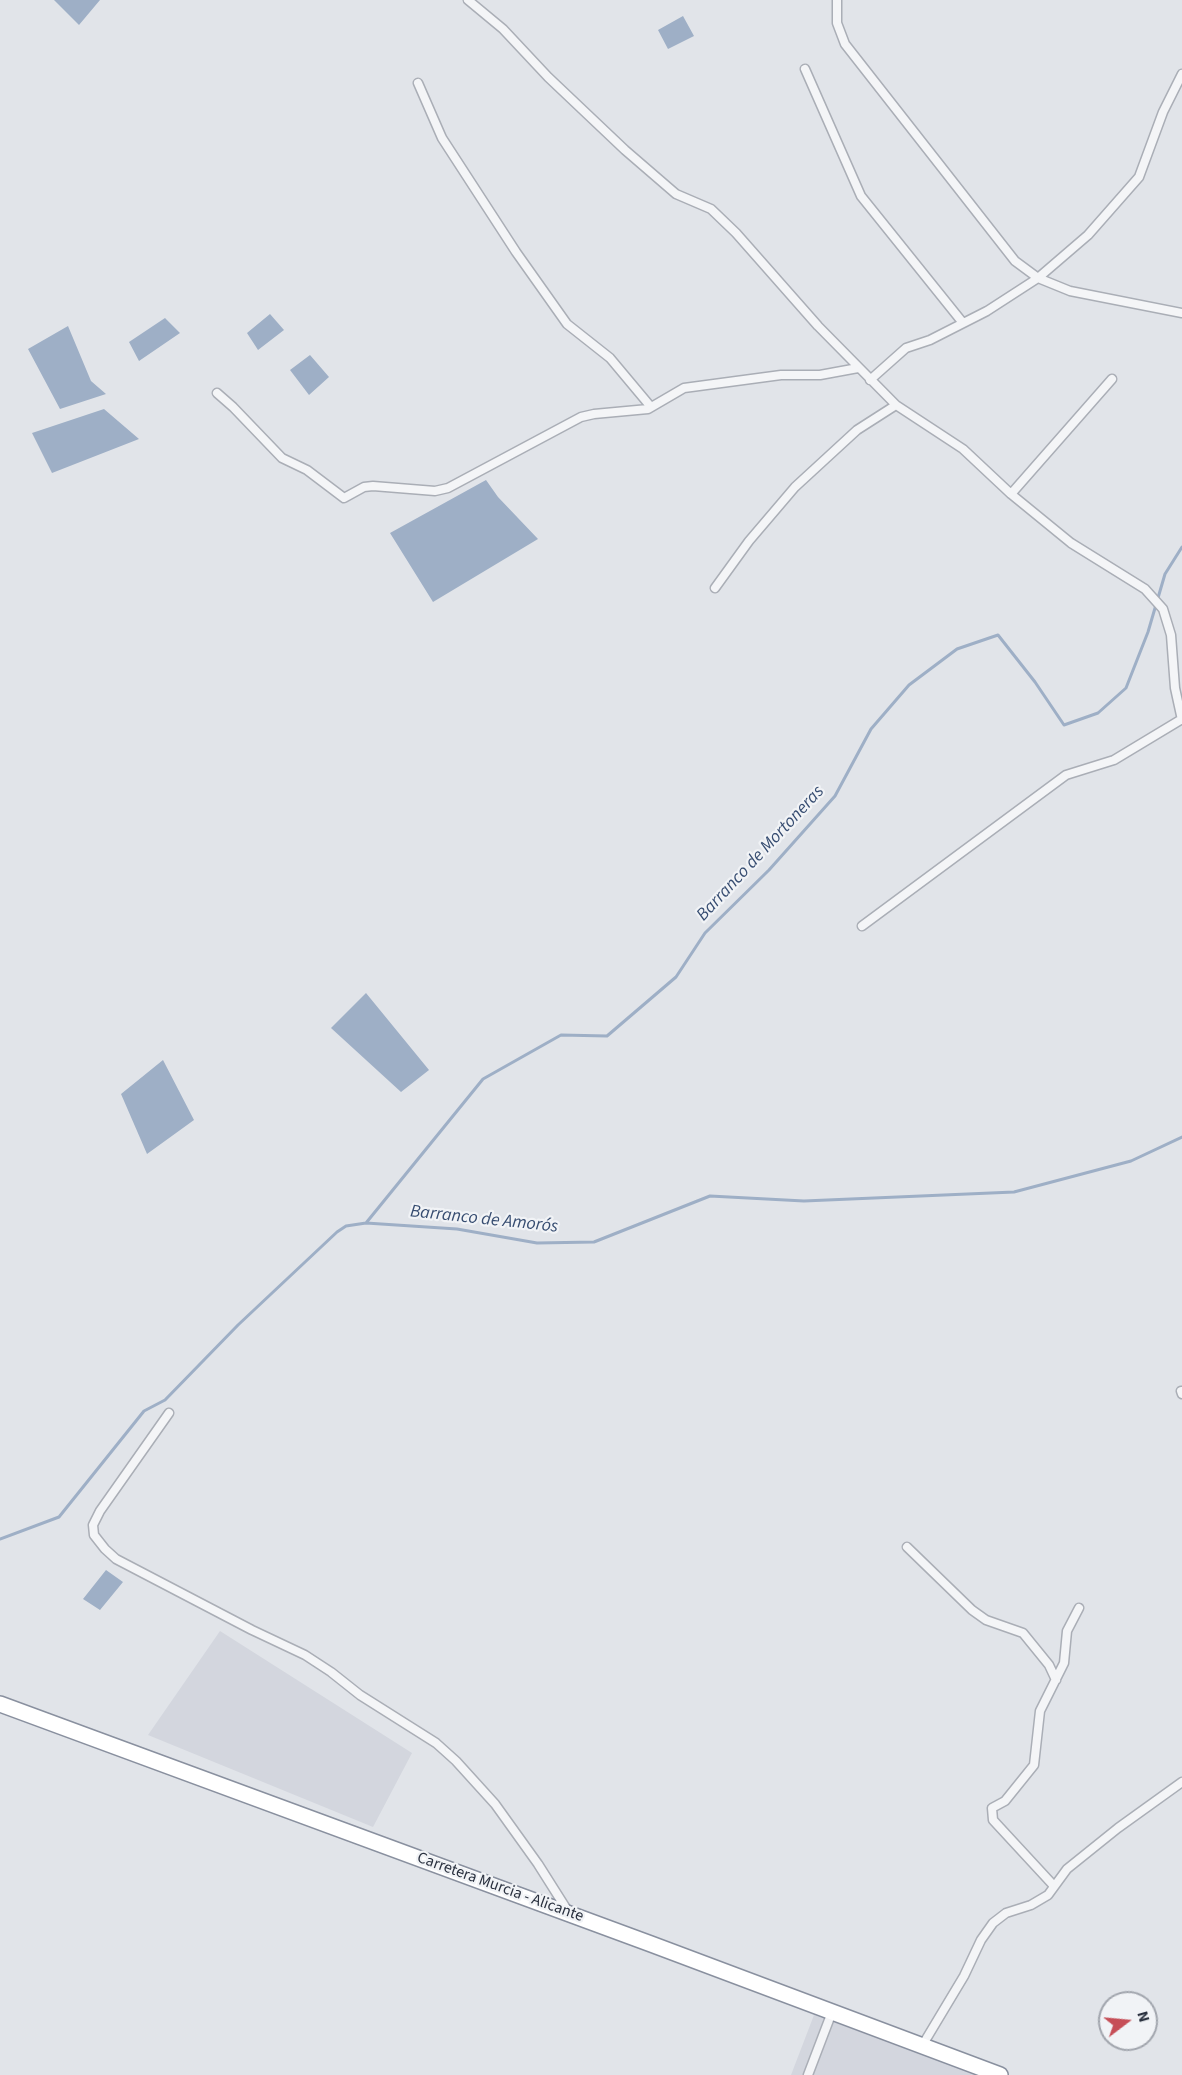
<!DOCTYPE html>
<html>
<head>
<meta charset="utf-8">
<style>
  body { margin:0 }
  #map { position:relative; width:1182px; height:2075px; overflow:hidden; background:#e1e4e9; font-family:"Source Sans 3",sans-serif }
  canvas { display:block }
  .north { position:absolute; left:1098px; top:1991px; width:60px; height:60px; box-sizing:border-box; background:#f1f3f6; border:2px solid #a1a5ad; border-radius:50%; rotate:74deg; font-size:16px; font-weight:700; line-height:24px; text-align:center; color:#2a313f }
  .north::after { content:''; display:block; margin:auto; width:21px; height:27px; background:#c64e57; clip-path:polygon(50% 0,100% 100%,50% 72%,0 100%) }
</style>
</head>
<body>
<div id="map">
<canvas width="1182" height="2075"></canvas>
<div class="north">N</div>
</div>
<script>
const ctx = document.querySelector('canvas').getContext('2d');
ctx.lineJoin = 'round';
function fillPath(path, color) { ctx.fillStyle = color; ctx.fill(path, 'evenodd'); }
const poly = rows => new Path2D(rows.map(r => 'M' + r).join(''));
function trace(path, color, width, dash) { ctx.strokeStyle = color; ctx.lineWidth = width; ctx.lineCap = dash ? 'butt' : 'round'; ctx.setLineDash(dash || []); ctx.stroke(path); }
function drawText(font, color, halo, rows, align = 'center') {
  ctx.font = font + ' "Source Sans 3",sans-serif'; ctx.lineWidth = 4.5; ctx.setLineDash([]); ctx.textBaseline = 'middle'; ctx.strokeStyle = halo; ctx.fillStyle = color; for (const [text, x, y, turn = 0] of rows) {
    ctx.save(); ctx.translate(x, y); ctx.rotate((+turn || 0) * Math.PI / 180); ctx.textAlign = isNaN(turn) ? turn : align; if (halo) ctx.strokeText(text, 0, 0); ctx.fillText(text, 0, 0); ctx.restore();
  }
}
fillPath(poly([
  [220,1631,412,1753,373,1827,148,1735],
  [814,2015,980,2075,791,2075]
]), '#d3d6de');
fillPath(poly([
  [54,0,100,0,79,25],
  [683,16,694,36,668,49,658,30],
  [270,314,284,330,258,350,247,333],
  [165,318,180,333,139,361,129,342],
  [68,326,91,381,106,394,60,409,28,349],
  [310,355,329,377,309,395,290,370],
  [104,409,139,439,52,473,32,433],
  [486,480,498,497,538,539,433,602,390,533],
  [366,993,429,1070,401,1092,331,1028],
  [163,1060,194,1120,147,1154,121,1094],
  [106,1570,123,1582,100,1610,83,1599]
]), '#9eafc6');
trace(poly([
  [366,1223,483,1079,561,1035,607,1036,676,977,705,933,769,870,835,796,871,729,909,685,957,649,998,635,1035,682,1064,725,1098,713,1126,688,1148,632,1165,574,1182,547],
  [0,1539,59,1517,144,1411,165,1400,238,1325,337,1232,346,1226,366,1223,457,1229,537,1243,594,1242,710,1196,804,1201,1014,1192,1131,1161,1182,1137]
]), '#9eafc6', 3);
const street = poly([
  [468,0,503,29,548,77,625,150,676,194,711,209,736,233,818,326,896,405,963,449,1011,494,1071,543,1145,589,1163,609,1171,635,1175,688,1182,720],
  [837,0,837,23,845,44,1015,261,1038,278,1070,291,1182,313],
  [805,69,861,196,963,323],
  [418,83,442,138,516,252,567,324,610,358,651,407],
  [870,380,906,348,930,340,987,311,1038,278,1088,235,1139,177,1163,112,1182,74],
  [217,393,233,407,282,458,307,470,344,498,364,487,373,486,435,491,448,488,581,417,594,414,648,409,684,388,781,375,820,375,858,368],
  [1011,494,1112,379],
  [715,588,749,541,795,487,857,430,896,405],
  [862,926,1066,775,1114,760,1182,719],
  [1181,1391,1182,1394],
  [169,1413,100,1511,93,1525,94,1535,105,1549,116,1559,252,1630,305,1655,331,1672,360,1695,436,1743,456,1761,495,1804,538,1864,569,1913],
  [907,1547,972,1610,986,1620,1023,1633,1049,1665,1056,1680],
  [1054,1886,993,1820,992,1808,1005,1801,1034,1765,1040,1711,1064,1663,1067,1631,1079,1608],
  [922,2046,964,1976,981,1940,993,1923,1006,1913,1031,1905,1048,1895,1067,1869,1118,1828,1182,1782],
  [808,2075,832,2012]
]);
const highway = poly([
  [0,1704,651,1944,1000,2075]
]);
trace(street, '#aaaeb6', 11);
trace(highway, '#89909f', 18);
trace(street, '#f4f5f7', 8);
trace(highway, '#fff', 15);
drawText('16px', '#2a313f', '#f1f3f6', [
  ["Carretera Murcia - Alicante",500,1888,20]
]);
drawText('italic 18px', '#374d71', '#f1f3f6', [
  ["Barranco de Mortoneras",761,854,-47],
  ["Barranco de Amorós",484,1220,6]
]);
</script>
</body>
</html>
